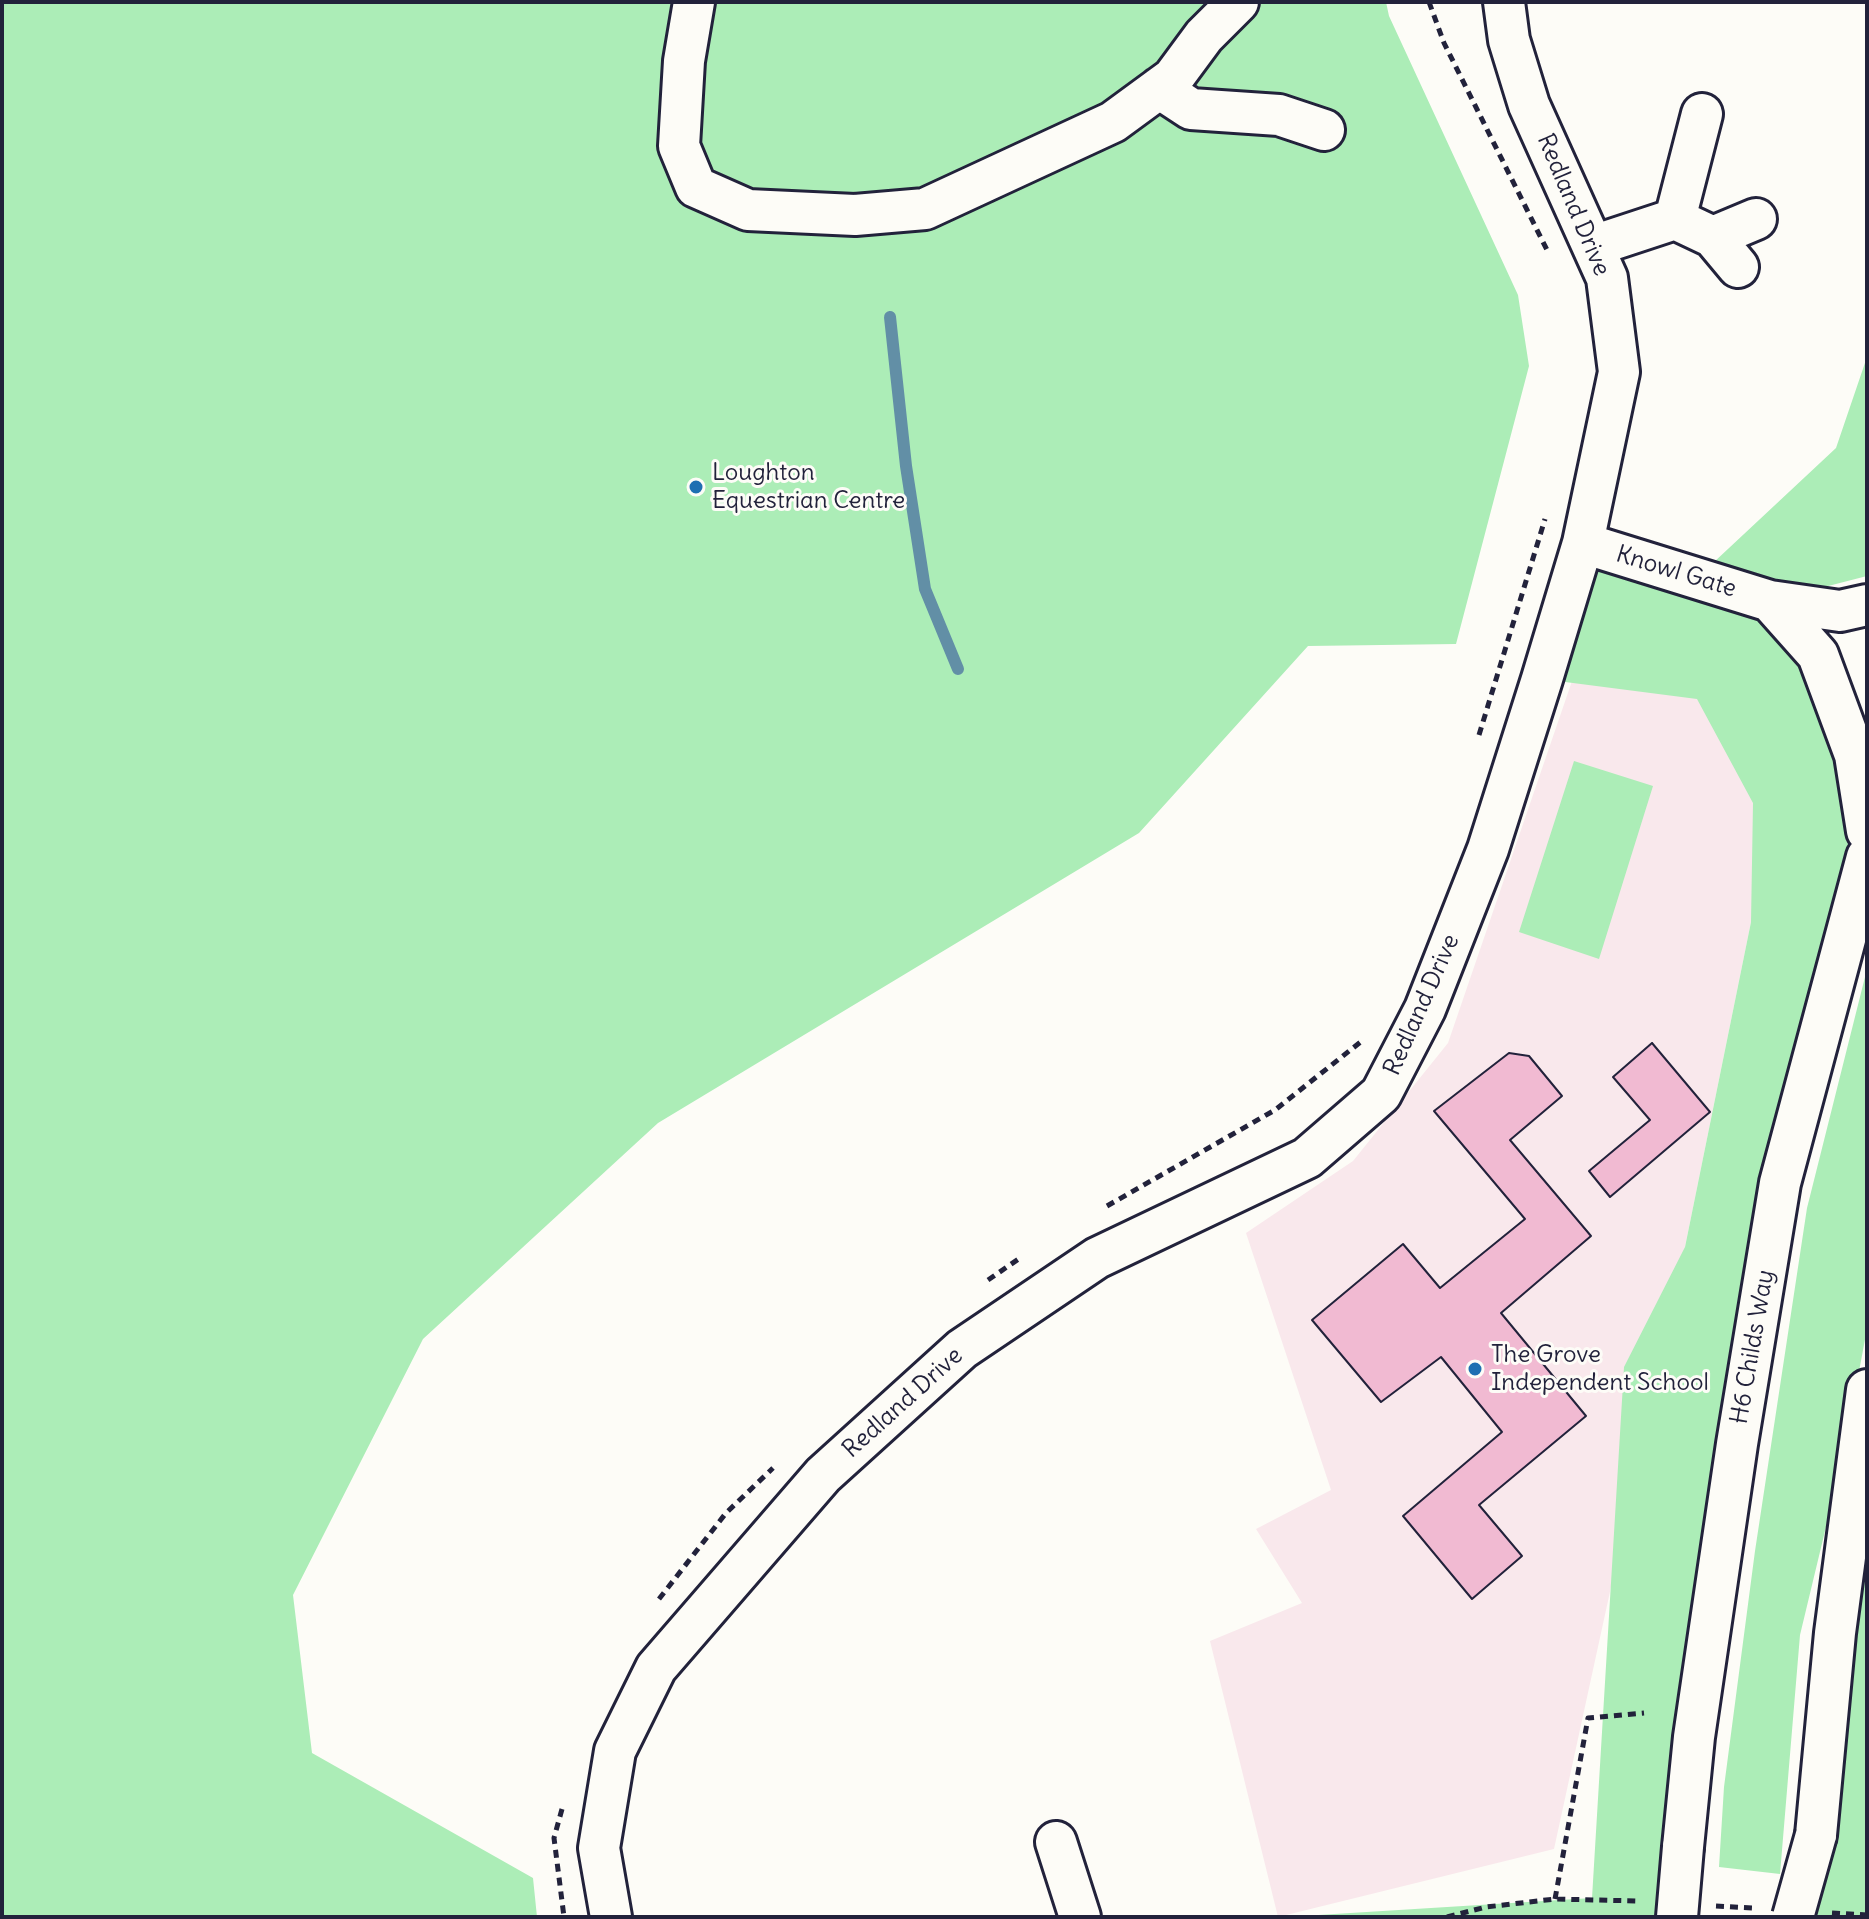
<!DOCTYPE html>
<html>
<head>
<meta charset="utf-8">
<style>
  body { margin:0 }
  #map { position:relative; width:1869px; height:1919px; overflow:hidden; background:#fdfcf7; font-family:Delius,sans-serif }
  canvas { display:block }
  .frame { position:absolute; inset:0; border:4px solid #22223b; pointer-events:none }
</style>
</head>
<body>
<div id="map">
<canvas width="1869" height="1919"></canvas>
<div class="frame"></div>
</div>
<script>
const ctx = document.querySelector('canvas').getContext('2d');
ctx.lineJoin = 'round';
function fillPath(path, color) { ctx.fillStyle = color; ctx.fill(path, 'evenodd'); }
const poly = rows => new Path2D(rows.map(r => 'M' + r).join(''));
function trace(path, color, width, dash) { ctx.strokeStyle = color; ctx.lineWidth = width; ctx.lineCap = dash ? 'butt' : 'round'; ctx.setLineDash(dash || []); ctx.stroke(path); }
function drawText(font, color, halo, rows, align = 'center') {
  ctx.font = font + ' Delius,sans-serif'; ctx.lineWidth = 6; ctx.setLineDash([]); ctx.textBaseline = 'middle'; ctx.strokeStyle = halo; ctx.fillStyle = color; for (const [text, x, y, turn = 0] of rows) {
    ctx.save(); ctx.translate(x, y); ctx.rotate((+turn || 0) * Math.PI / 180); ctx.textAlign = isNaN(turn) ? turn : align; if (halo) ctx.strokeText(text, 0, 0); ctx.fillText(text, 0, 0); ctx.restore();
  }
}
fillPath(poly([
  [1596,611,1790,755,1751,922,1685,1247,1554,1849,1278,1917,1210,1641,1302,1603,1256,1529,1331,1490,1246,1233,1353,1161,1448,1043]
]), '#f9e8ec');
fillPath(poly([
  [2,2,1386,2,1389,16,1518,295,1529,366,1456,644,1308,646,1139,833,658,1123,423,1339,293,1595,312,1753,533,1878,537,1917,2,1917],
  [1867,357,1867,576,1770,601,1818,655,1867,831,1780,1183,1677,1917,1286,1917,1592,1898,1624,1367,1685,1247,1751,922,1753,803,1697,699,1542,679,1583,543,1698,577,1836,448],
  [1574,761,1653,786,1599,959,1519,932],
  [1867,969,1867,1329,1843,1456,1800,1635,1780,1874,1719,1867,1724,1787,1755,1551,1807,1208],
  [1867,1390,1867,1917,1809,1917]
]), '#acedb7');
trace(poly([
  [890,317,906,466,925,589,958,669]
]), '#628fa6', 12);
const building = poly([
  [1652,1043,1710,1112,1610,1197,1589,1171,1650,1120,1613,1077,1652,1043],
  [1509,1053,1529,1056,1562,1096,1510,1140,1591,1236,1501,1313,1586,1416,1479,1505,1522,1556,1472,1599,1403,1516,1502,1432,1441,1357,1381,1402,1312,1320,1403,1244,1440,1288,1525,1219,1434,1111,1509,1053]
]);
fillPath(building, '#f1bad2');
trace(building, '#22223b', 2);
const minor = poly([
  [694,2,684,61,679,146,696,187,748,210,855,215,925,209,1113,122,1173,78,1204,36,1238,2],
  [1159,88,1191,109,1279,115,1324,130],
  [1675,219,1713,237,1738,267],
  [1713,237,1756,219],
  [1593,246,1675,219,1702,114],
  [1583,543,1770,601,1840,611,1867,605],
  [1770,601,1818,655,1855,755,1867,831],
  [1816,1835,1835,1633,1867,1390],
  [1056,1842,1080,1917],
  [1683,1847,1694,1737,1737,1444,1780,1183,1867,857],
  [611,1917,599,1848,615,1751,656,1668,823,1475,962,1349,1097,1258,1307,1158,1381,1094,1425,1009,1488,849,1542,679,1583,543,1619,372,1607,278,1529,105,1509,40,1504,2]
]);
trace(minor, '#22223b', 46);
trace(poly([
  [1429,2,1444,43,1547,250],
  [1479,735,1545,519],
  [1107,1206,1275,1110,1363,1040],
  [988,1280,1020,1258],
  [659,1599,726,1513,773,1468],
  [562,1809,554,1838,564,1917],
  [1555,1899,1588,1718,1644,1713],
  [1716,1906,1754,1908],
  [1832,1913,1867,1915],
  [1447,1917,1486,1907,1555,1899,1638,1901]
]), '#22223b', 5, [8, 6]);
trace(minor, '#fdfcf7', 40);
const minorBridge = poly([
  [1677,1917,1683,1847],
  [1793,1917,1816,1835]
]);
trace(minorBridge, '#22223b', 46, []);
trace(minorBridge, '#fdfcf7', 40);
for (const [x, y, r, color] of [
  [696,487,8,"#1f6fb2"],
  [1475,1369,8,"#1f6fb2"]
]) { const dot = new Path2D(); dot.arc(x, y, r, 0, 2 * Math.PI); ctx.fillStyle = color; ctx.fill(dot); trace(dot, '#fdfcf7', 3); }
drawText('24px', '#22223b', '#fdfcf7', [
  ["Redland Drive",1573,205,67],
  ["Knowl Gate",1676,572,17],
  ["Redland Drive",1422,1005,-66],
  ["H6 Childs Way",1753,1347,-80],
  ["Redland Drive",903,1403,-42]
]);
drawText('24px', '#22223b', '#fdfcf7', [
  ["Loughton",712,473],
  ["Equestrian Centre",712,501],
  ["The Grove",1491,1355],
  ["Independent School",1491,1383]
], 'left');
</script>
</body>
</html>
